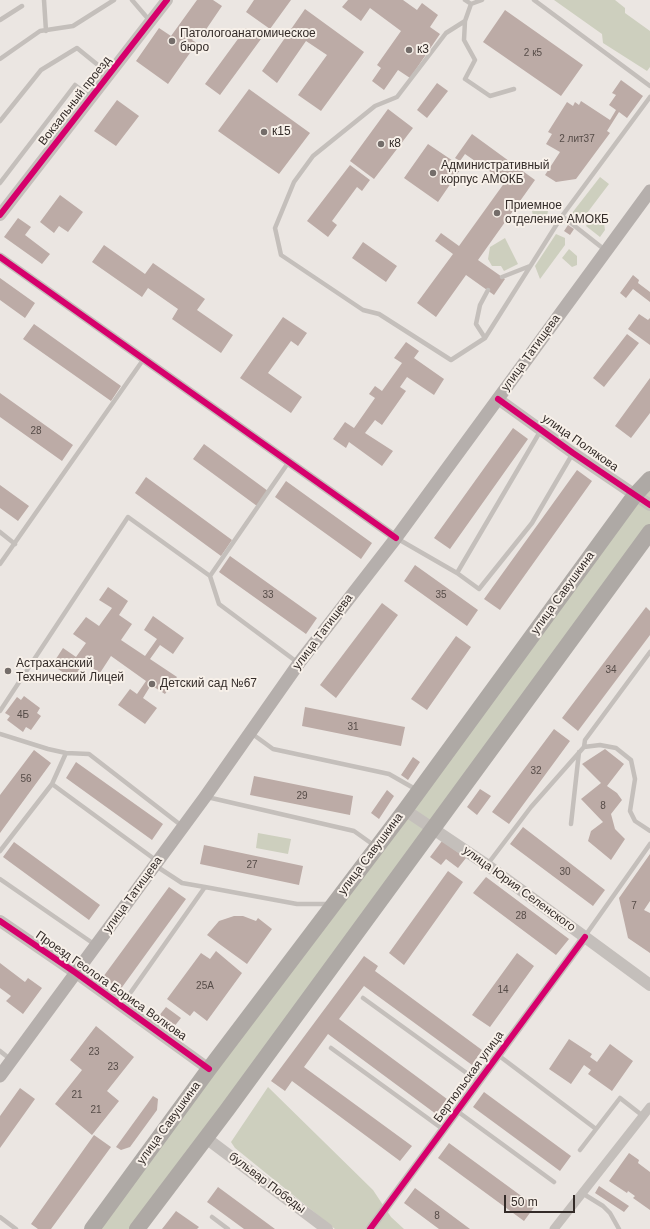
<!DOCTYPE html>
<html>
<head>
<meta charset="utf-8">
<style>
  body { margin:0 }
  #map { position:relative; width:650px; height:1229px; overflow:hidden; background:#ebe6e2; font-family:Helvetica,sans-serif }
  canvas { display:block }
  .scale { position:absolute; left:504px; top:1195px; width:71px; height:18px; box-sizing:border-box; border:2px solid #342c29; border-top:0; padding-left:5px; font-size:12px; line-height:14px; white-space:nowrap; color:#342c29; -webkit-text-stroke:3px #f7f0e9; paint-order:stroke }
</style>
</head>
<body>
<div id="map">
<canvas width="650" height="1229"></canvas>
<div class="scale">50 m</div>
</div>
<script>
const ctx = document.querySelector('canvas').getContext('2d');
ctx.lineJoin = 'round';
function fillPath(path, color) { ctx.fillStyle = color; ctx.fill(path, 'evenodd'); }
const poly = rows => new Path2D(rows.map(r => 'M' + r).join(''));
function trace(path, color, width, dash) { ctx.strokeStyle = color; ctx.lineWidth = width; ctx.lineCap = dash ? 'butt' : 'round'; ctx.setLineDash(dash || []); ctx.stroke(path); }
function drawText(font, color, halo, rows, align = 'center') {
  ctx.font = font + ' Helvetica,sans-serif'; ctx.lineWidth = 4; ctx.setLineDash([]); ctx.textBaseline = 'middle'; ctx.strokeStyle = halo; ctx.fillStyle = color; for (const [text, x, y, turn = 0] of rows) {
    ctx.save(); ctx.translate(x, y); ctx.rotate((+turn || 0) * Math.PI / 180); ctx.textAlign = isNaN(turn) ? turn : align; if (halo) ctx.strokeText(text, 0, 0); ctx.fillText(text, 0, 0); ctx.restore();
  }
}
fillPath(poly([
  [554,0,615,0,625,8,625,13,650,31,650,67,647,71,603,43,602,34],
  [600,177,609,184,581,221,575,222,572,213],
  '532 211a8 8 0 1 1 16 0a8 8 0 1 1-16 0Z',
  [594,215,604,223,605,230,600,237,586,226],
  [556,234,565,238,565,245,540,279,535,266],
  [505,238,518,264,504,271,501,266,492,266,488,259,490,247],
  [569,249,577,256,577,265,572,267,562,258],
  [650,479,650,532,137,1229,92,1229],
  [258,833,291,839,288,854,256,848],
  [268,1087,373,1190,391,1217,404,1229,335,1229,235,1148,231,1142]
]), '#cdcfbe');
fillPath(poly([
  [197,0,213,0,222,6,205,31,200,28,192,40,197,43,168,84,136,61,159,28,171,36],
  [254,0,291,0,270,29,246,12],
  [348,0,403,0,417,10,422,3,438,15,430,27,440,34,410,78,398,70,384,90,372,81,381,68,377,65,401,31,370,8,361,21,342,7],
  [305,9,364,52,321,111,298,95,327,55,306,41,277,83,262,71],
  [505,10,583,65,561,96,483,42],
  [246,28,261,39,220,95,205,84],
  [621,80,643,96,627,118,619,112,607,131,610,133,576,179,556,182,545,175,560,152,546,144,552,134,548,132,567,102,573,106,575,102,579,105,581,101,610,120,616,110,609,105,616,95,612,93],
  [437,83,448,91,427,118,417,110],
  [249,89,310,133,279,174,218,131],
  [117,100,139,116,116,146,94,131],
  [388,109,413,128,374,179,350,161],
  [472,134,535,180,478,260,505,279,494,295,466,275,436,317,417,303,453,254,435,241,441,233,459,246,505,182,465,154,460,161,455,158],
  [428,144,462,167,438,202,404,178],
  [350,165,370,180,362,191,357,187,332,221,337,225,328,237,307,221],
  [60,195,83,212,68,232,59,226,54,233,40,222],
  [18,218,31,227,25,235,50,254,42,264,4,237],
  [568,225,574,229,570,235,564,231],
  [363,242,397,266,386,282,352,258],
  [104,245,145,274,153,263,205,299,197,310,233,335,221,353,172,319,178,309,148,288,142,297,92,262],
  [633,275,639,280,638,283,650,292,650,302,633,289,626,298,620,293],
  [0,278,35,303,25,318,0,300],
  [639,314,648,320,650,318,650,345,628,329],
  [283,317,307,333,298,346,291,341,268,373,302,397,291,413,240,378],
  [34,324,121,386,111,401,23,339],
  [627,334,639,343,604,387,593,378],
  [406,342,419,351,414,358,444,379,434,395,407,377,400,387,406,391,382,425,375,420,365,433,393,451,382,466,349,442,346,448,333,439,345,422,354,428,375,398,369,394,375,386,382,391,402,363,394,358],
  [650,378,650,413,631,438,615,426],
  [0,393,73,445,62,461,0,417],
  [513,428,528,439,450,549,434,538],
  [204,444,268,491,257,506,193,459],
  [577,470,592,481,500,610,484,599],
  [146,477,232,540,221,556,135,493],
  [286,481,372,543,361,559,275,497],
  [0,485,29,506,18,521,0,508],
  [230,556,317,618,306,634,219,572],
  [415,565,478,610,467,626,404,581],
  [108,587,128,601,119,615,132,624,121,640,145,656,157,639,144,630,153,616,184,638,173,654,160,645,150,659,177,677,165,694,151,685,143,698,157,708,145,724,118,705,130,689,137,694,146,681,111,656,100,673,84,662,73,679,52,665,63,648,76,657,86,643,73,634,86,617,99,626,112,608,99,600],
  [382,603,398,615,336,698,320,685],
  [646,607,650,611,650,635,578,731,562,718],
  [456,636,471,647,427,710,411,699],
  [24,696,40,708,37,713,41,716,31,730,26,727,23,732,7,720,10,716,5,713,17,697,21,700],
  [305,707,405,727,401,746,302,726],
  [554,729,570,741,509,824,492,812],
  [605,749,624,764,607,786,617,793,622,800,611,814,615,829,625,839,611,860,588,841,591,831,603,822,581,799,601,783,582,764],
  [34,750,51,763,0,833,0,795],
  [413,757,420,762,408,780,401,775],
  [76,762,163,824,152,840,66,778],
  [254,776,353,796,350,815,250,795],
  [480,789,491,796,477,815,467,807],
  [387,790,394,796,379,819,371,813],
  [523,827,605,890,593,906,510,844],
  [442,841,466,858,458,868,446,859,441,865,430,857],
  [14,842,100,905,89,920,3,857],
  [204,845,303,866,299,885,200,864],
  [650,854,650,901,644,910,650,913,650,953,628,938,619,898],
  [448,871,463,882,404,965,389,953],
  [486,877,569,939,556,955,473,893],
  [169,887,186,899,120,990,103,977],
  [234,916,243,916,256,921,258,918,272,929,247,964,207,935,219,921],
  [216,951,242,973,207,1021,194,1011,190,1016,167,999,201,953,210,959],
  [517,953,534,966,490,1027,472,1015],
  [364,956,378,966,375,971,482,1050,472,1065,364,986,339,1019,447,1099,436,1114,328,1034,304,1067,412,1146,400,1161,292,1081,285,1091,271,1081],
  [0,963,25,982,28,978,42,988,23,1014,6,1001,11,996,0,988],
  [166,1007,181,1018,173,1028,158,1017],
  [96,1026,134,1057,107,1091,119,1101,92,1135,55,1104,82,1070,70,1060],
  [569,1039,592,1054,590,1057,597,1062,610,1044,633,1061,612,1091,588,1074,591,1070,584,1065,571,1084,549,1069],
  [20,1088,35,1099,0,1148,0,1116],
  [484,1092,571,1156,560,1171,473,1107],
  [153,1096,158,1099,157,1110,130,1147,121,1150,116,1147],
  [94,1135,111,1147,51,1229,38,1229,31,1224],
  [449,1143,535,1206,524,1221,438,1158],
  [629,1153,639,1160,638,1163,650,1172,650,1210,633,1198,635,1196,628,1191,627,1193,609,1181],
  [599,1186,629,1206,624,1212,595,1193],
  [218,1187,275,1229,244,1229,214,1207,207,1202],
  [415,1188,470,1229,439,1229,404,1203],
  [176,1211,199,1227,197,1229,162,1229]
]), '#bcaba6');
trace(poly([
  [44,0,46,31],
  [132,0,150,21],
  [465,0,471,4,482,0],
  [534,0,650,86],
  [471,4,465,21,464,40,475,60,465,79,490,96,514,89],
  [0,20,22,6],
  [465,21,446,33,397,97,375,106,313,156,294,182,275,228,281,255,363,310,379,314,451,360,485,338,562,216,605,250],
  [0,59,40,31,73,26,114,0],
  [0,121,41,70,77,48,109,74],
  [0,183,75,85,90,97],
  [562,216,650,97],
  [502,277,530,266],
  [485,338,476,324,480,305,488,290],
  [0,532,15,544],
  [398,539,457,573,479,589,532,523,573,453],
  [0,564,143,360],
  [457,573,541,430],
  [210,576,288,463],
  [0,711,128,517,210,576,219,604,297,662],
  [251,733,273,749,389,774,417,790],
  [0,734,48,749,66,753,89,754,182,826],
  [584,747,585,740,650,652],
  [52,784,157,861],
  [207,797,354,831,375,846],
  [571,824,579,752],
  [0,851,52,784,66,753],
  [487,865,531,807,584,747,600,745,616,748,631,760,635,779,630,811,635,821,650,831],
  [0,879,94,944],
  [205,887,297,904,330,904],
  [585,936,650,844],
  [131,992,205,887,182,883,156,866],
  [363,998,479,1082],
  [331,1048,444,1130],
  [0,1051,10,1059],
  [498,1055,596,1129],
  [457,1111,554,1182],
  [580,1150,620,1098,643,1116],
  [582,1193,603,1206,610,1213,619,1229],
  [0,1217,16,1229],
  [212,1217,228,1229]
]), '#c4bfbb', 4.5);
trace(poly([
  [0,257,396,538],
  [370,1229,585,937],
  [554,1229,650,1107]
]), '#c4bfbb', 9);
trace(poly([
  [0,215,167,0],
  [498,399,573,453,650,505],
  [405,810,487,865,650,985],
  [0,921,76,973,209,1069],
  [206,1138,327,1229]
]), '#c4bfbb', 12);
trace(poly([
  [0,1076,205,797,299,663,396,538,650,191]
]), '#b5afac', 13);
trace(poly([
  [92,1229,209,1069,405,810,635,495,650,479],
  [137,1229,227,1110,650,532]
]), '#aea9a5', 16);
trace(poly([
  [0,215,167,0],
  [0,257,396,538],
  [498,399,573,453,650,505],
  [0,921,76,973,209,1069],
  [370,1229,585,937]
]), '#d6006c', 6);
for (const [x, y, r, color] of [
  [172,41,4,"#746d6a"],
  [409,50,4,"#746d6a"],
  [264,132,4,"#746d6a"],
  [381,144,4,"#746d6a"],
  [433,173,4,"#746d6a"],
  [497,213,4,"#746d6a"],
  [8,671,4,"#746d6a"],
  [152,684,4,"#746d6a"]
]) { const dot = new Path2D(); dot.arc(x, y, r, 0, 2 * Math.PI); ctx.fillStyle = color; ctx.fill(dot); trace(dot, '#f7f0e9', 1.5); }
drawText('10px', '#564c48', null, [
  ["2 к5",533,53],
  ["2 лит37",577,139],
  ["28",36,431],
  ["33",268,595],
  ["35",441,595],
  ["34",611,670],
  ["4Б",23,715],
  ["31",353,727],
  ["32",536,771],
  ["56",26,779],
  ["29",302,796],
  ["8",603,806],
  ["27",252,865],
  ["30",565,872],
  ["7",634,906],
  ["28",521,916],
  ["25А",205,986],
  ["14",503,990],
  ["23",94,1052],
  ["23",113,1067],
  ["21",77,1095],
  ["21",96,1110],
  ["8",437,1216]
]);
drawText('12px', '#342c29', '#f7f0e9', [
  ["Патологоанатомическое",180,34],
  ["бюро",180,48],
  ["к3",417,50],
  ["к15",272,132],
  ["к8",389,144],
  ["Административный",441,166],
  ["корпус АМОКБ",441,180],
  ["Приемное",505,206],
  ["отделение АМОКБ",505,220],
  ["Астраханский",16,664],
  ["Технический Лицей",16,678],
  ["Детский сад №67",160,684]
], 'left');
drawText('12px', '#342c29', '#f7f0e9', [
  ["Вокзальный проезд",75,101,-52],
  ["улица Татищева",531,353,-54],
  ["улица Полякова",580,443,35],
  ["улица Савушкина",563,593,-54],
  ["улица Татищева",323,632,-53],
  ["улица Савушкина",371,854,-53],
  ["улица Юрия Селенского",519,889,36],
  ["улица Татищева",133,895,-54],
  ["Проезд Геолога Бориса Волкова",111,986,35],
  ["Бертюльская улица",469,1077,-54],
  ["улица Савушкина",169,1123,-54],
  ["бульвар Победы",267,1183,37]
]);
</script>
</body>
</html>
